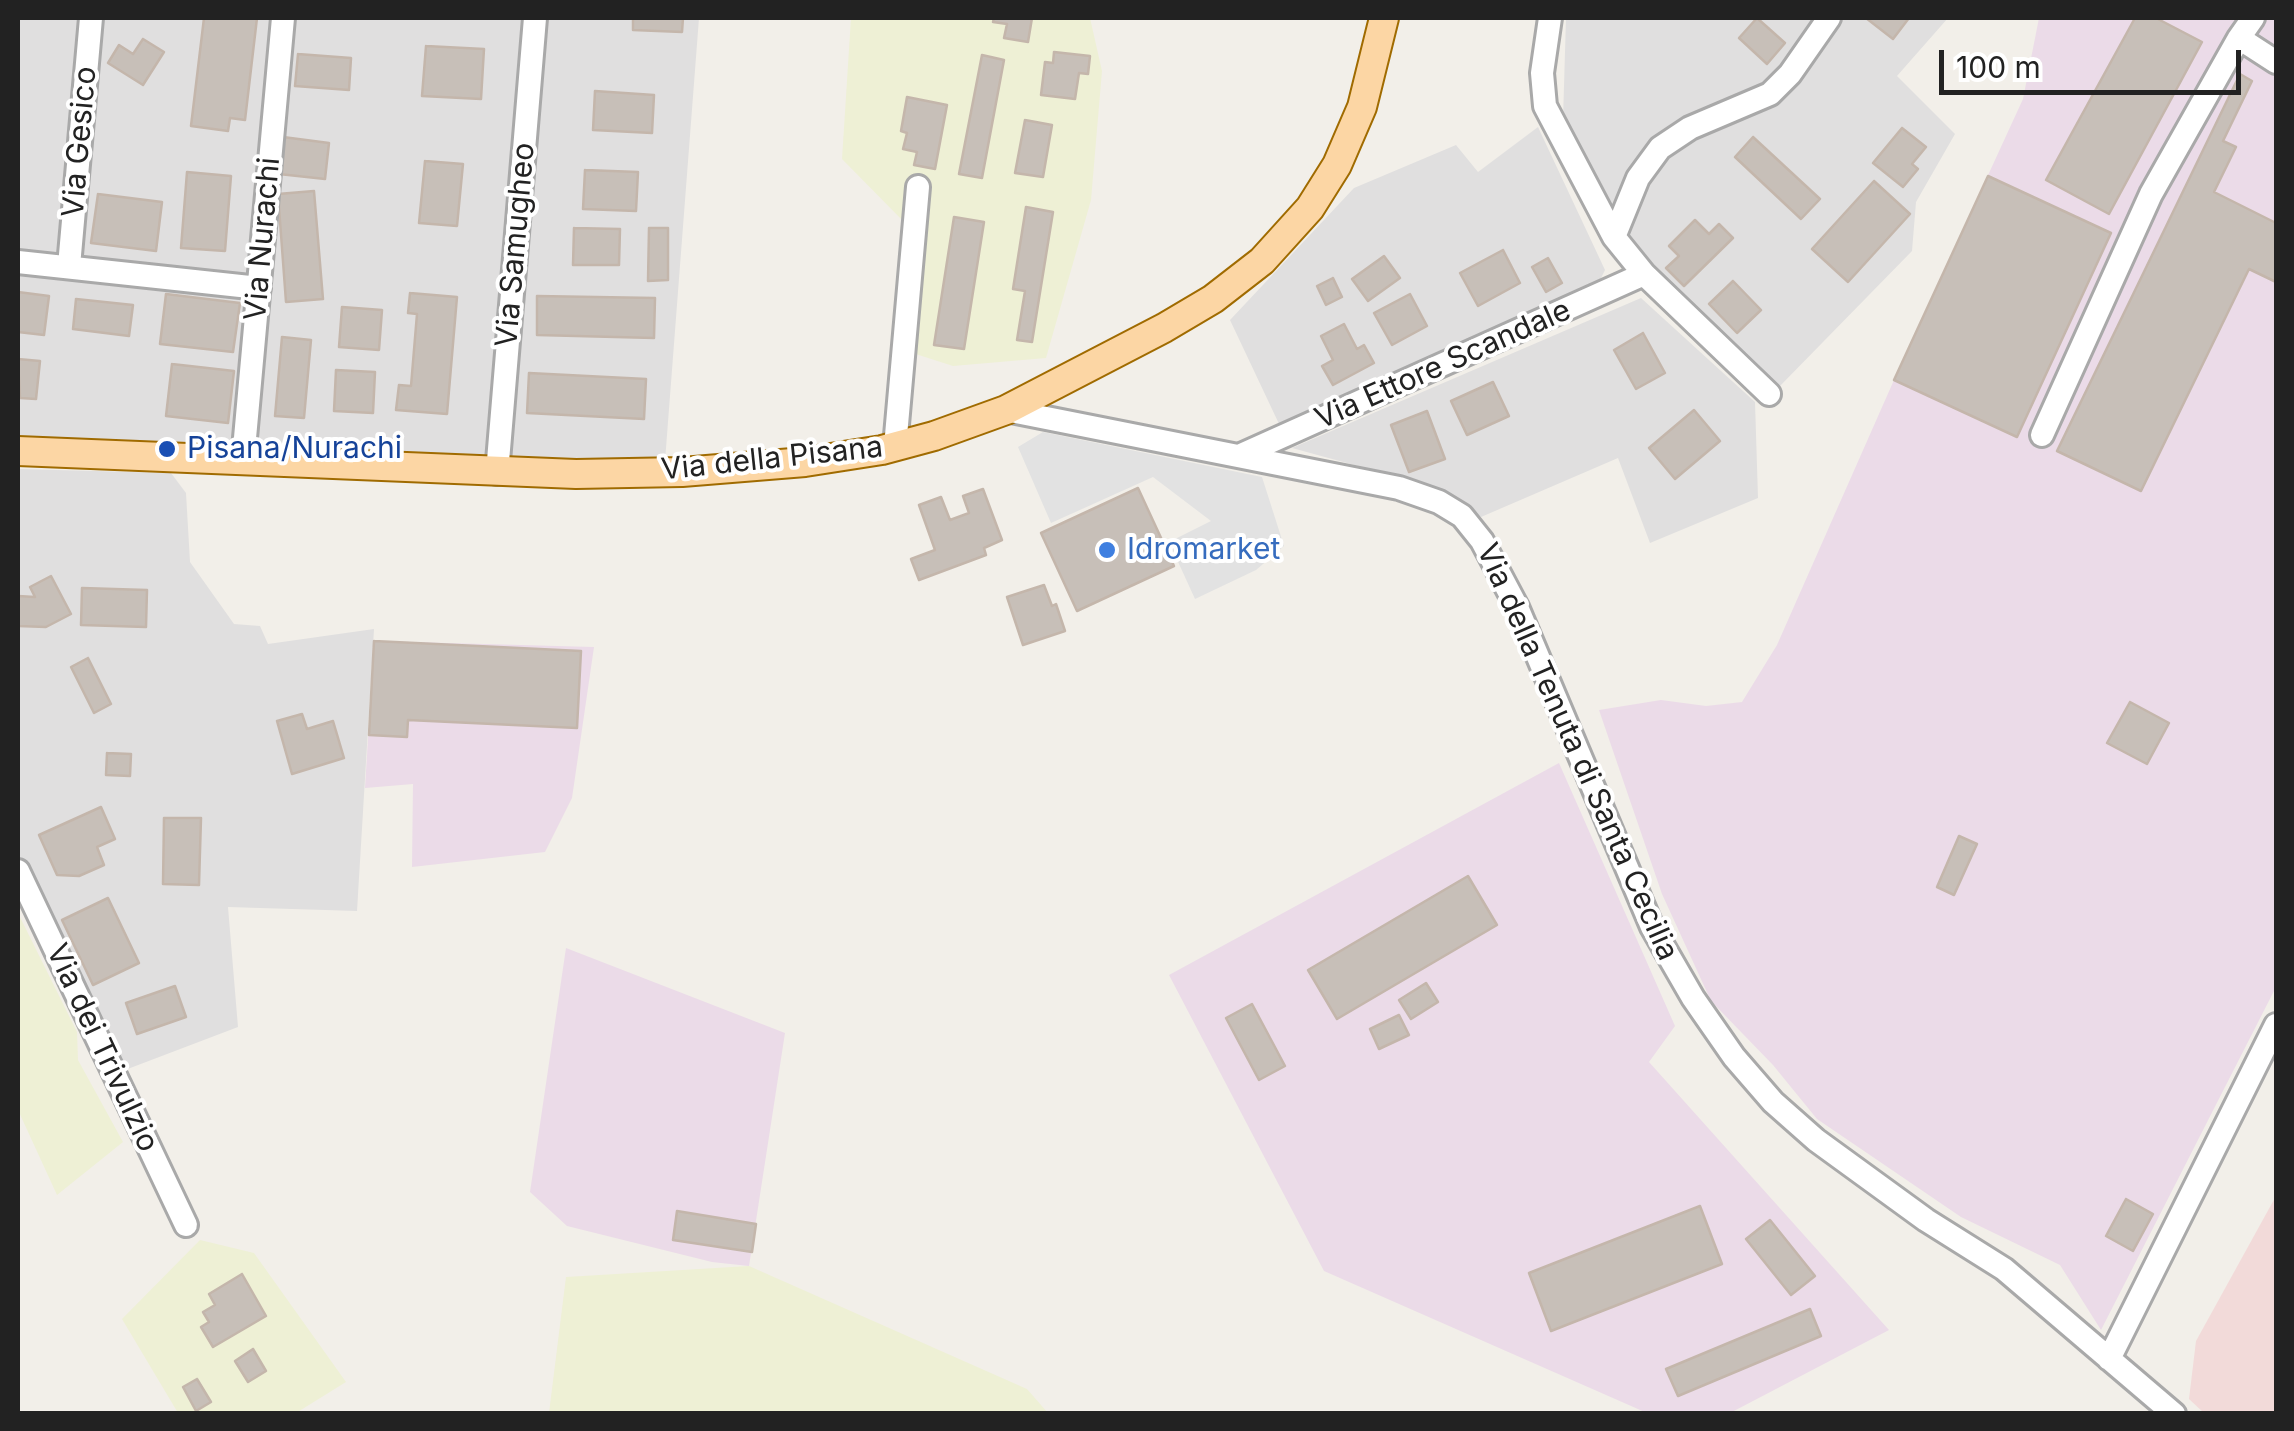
<!DOCTYPE html>
<html>
<head>
<meta charset="utf-8">
<style>
  body { margin:0 }
  #map { position:relative; width:2294px; height:1431px; overflow:hidden; background:#f2efe9; font-family:Inter,sans-serif }
  canvas { display:block }
  .frame { position:absolute; inset:0; border:20px solid #222; pointer-events:none }
  .scale { position:absolute; left:1939px; top:50px; width:302px; height:45px; box-sizing:border-box; border:5px solid #222; border-top:0; padding-left:12px; font-size:30px; line-height:35px; white-space:nowrap; color:#222; -webkit-text-stroke:8px #fff; paint-order:stroke }
</style>
</head>
<body>
<div id="map">
<canvas width="2294" height="1431"></canvas>
<div class="frame"></div>
<div class="scale">100 m</div>
</div>
<script>
const ctx = document.querySelector('canvas').getContext('2d');
ctx.lineJoin = 'round';
function fillPath(path, color) { ctx.fillStyle = color; ctx.fill(path, 'evenodd'); }
const poly = rows => new Path2D(rows.map(r => 'M' + r).join(''));
function trace(path, color, width, dash) { ctx.strokeStyle = color; ctx.lineWidth = width; ctx.lineCap = dash ? 'butt' : 'round'; ctx.setLineDash(dash || []); ctx.stroke(path); }
function drawText(font, color, halo, rows, align = 'center') {
  ctx.font = font + ' Inter,sans-serif'; ctx.lineWidth = 8; ctx.setLineDash([]); ctx.textBaseline = 'middle'; ctx.strokeStyle = halo; ctx.fillStyle = color; for (const [text, x, y, turn = 0] of rows) {
    ctx.save(); ctx.translate(x, y); ctx.rotate((+turn || 0) * Math.PI / 180); ctx.textAlign = isNaN(turn) ? turn : align; if (halo) ctx.strokeText(text, 0, 0); ctx.fillText(text, 0, 0); ctx.restore();
  }
}
fillPath(poly([
  [18,18,699,18,665,461,507,458,18,438],
  [1566,18,1948,18,1897,76,1955,134,1916,202,1912,251,1779,387,1762,377,1628,244,1563,120],
  [1538,127,1605,270,1597,286,1280,426,1230,320,1354,188,1456,145,1478,172],
  [1641,298,1755,402,1758,498,1650,543,1618,458,1481,517,1442,489,1292,448],
  [18,469,171,473,186,493,190,562,234,624,260,626,268,644,374,629,357,911,228,907,238,1027,125,1070,18,855]
]), '#e0dfdf');
fillPath(poly([
  [2276,1196,2276,1413,2204,1413,2189,1399,2196,1341]
]), '#f2dad9');
fillPath(poly([
  [2039,18,2276,18,2276,987,2101,1330,2060,1265,1961,1217,1817,1119,1773,1065,1711,1001,1662,894,1599,710,1661,700,1706,706,1742,702,1777,645,1894,380,2023,99],
  [374,641,594,647,572,798,545,852,412,867,413,784,365,788],
  [1559,763,1675,1026,1649,1062,1889,1330,1730,1413,1647,1413,1324,1271,1169,975],
  [566,948,785,1033,749,1266,712,1262,567,1226,530,1192]
]), '#ebdbe8');
fillPath(poly([
  [851,18,1090,18,1102,71,1091,200,1046,358,953,366,897,348,906,224,842,159],
  [18,913,77,1032,78,1060,123,1142,57,1195,18,1110],
  [200,1240,254,1253,346,1382,296,1413,178,1413,122,1319],
  [749,1266,1027,1389,1048,1413,549,1413,566,1277]
]), '#eef0d5');
fillPath(poly([
  [1043,432,1262,477,1284,546,1256,570,1195,599,1169,542,1211,521,1153,477,1051,523,1018,447]
]), '#e2e2e2');
const building = poly([
  [204,18,257,18,245,120,230,118,228,131,191,126,204,18],
  [633,18,683,18,682,32,633,30,633,18],
  [994,18,1032,18,1028,42,1004,38,1007,24,993,22,994,18],
  [1757,18,1785,43,1767,64,1739,38,1757,18],
  [1866,18,1909,18,1893,39,1866,18],
  [2135,18,2156,18,2202,42,2109,214,2046,180,2135,18],
  [143,39,164,52,143,85,108,63,119,45,133,54,143,39],
  [426,46,484,49,481,99,422,96,426,46],
  [1054,52,1090,56,1088,74,1079,73,1075,99,1041,95,1045,62,1053,63,1054,52],
  [298,54,351,58,349,90,295,86,298,54],
  [982,55,1004,60,982,178,959,174,982,55],
  [2240,74,2252,81,2223,141,2236,147,2214,192,2276,223,2276,282,2249,269,2141,491,2057,451,2240,74],
  [595,91,654,95,652,133,593,130,595,91],
  [907,97,947,105,935,169,914,165,917,152,903,149,907,133,901,131,907,97],
  [1025,120,1052,125,1043,177,1015,173,1025,120],
  [1902,128,1926,147,1912,164,1918,169,1903,187,1873,163,1902,128],
  [283,137,329,143,325,179,279,174,283,137],
  [1753,137,1820,199,1801,219,1735,157,1753,137],
  [425,161,463,164,457,226,419,223,425,161],
  [585,170,638,172,636,211,583,209,585,170],
  [187,172,231,176,225,251,181,248,187,172],
  [1988,176,2111,233,2017,437,1894,380,1988,176],
  [1874,181,1910,214,1848,282,1812,249,1874,181],
  [314,191,323,299,286,302,278,194,314,191],
  [98,194,162,202,156,251,91,243,98,194],
  [1026,207,1053,212,1032,342,1017,340,1025,291,1013,289,1026,207],
  [954,217,984,222,964,349,934,345,954,217],
  [1695,220,1709,234,1719,224,1733,238,1684,286,1666,268,1679,256,1669,246,1695,220],
  [574,228,620,229,619,265,573,265,574,228],
  [649,228,668,228,668,280,648,281,649,228],
  [1503,250,1520,283,1478,306,1460,273,1503,250],
  [1384,256,1400,278,1368,301,1352,279,1384,256],
  [1548,258,1562,283,1546,292,1532,267,1548,258],
  [1333,278,1342,297,1326,305,1317,286,1333,278],
  [1733,281,1761,310,1737,333,1709,304,1733,281],
  [18,292,49,296,44,335,18,332,18,292],
  [410,293,457,297,447,414,396,410,399,385,411,386,417,314,408,313,410,293],
  [166,294,240,303,233,352,160,344,166,294],
  [1410,294,1427,326,1392,345,1374,313,1410,294],
  [537,296,655,298,654,338,537,335,537,296],
  [76,299,133,305,129,336,73,329,76,299],
  [342,307,382,310,379,350,339,347,342,307],
  [1344,324,1357,349,1364,345,1374,363,1333,385,1322,366,1333,360,1321,336,1344,324],
  [1643,333,1665,373,1636,389,1614,350,1643,333],
  [282,337,311,340,304,418,275,416,282,337],
  [18,359,40,361,36,399,20,398,18,359],
  [172,364,234,371,228,423,166,416,172,364],
  [336,370,375,372,373,413,334,411,336,370],
  [529,373,646,379,644,419,527,413,529,373],
  [1493,382,1509,416,1467,435,1451,401,1493,382],
  [1694,410,1720,441,1675,479,1649,448,1694,410],
  [1427,411,1445,459,1409,472,1391,425,1427,411],
  [1138,488,1174,566,1077,611,1041,533,1138,488],
  [983,489,1002,540,984,548,986,555,919,580,911,559,935,550,919,505,941,497,950,520,969,513,963,496,983,489],
  [51,576,71,614,46,627,18,626,18,596,35,597,30,587,51,576],
  [1044,585,1052,606,1056,604,1065,631,1023,645,1007,597,1044,585],
  [82,588,147,590,146,627,81,625,82,588],
  [374,641,581,651,577,728,408,720,407,737,369,735,374,641],
  [88,658,111,704,94,713,71,667,88,658],
  [2130,702,2169,723,2147,764,2107,743,2130,702],
  [302,714,307,729,333,721,344,758,292,774,277,721,302,714],
  [107,753,131,754,130,776,106,775,107,753],
  [101,807,115,839,97,847,104,865,79,876,57,875,39,835,101,807],
  [164,818,201,818,199,885,163,884,164,818],
  [1959,836,1977,844,1954,895,1937,887,1959,836],
  [1468,876,1497,925,1337,1019,1308,970,1468,876],
  [108,898,139,963,93,985,62,920,108,898],
  [1426,983,1438,1002,1411,1019,1399,1000,1426,983],
  [175,986,186,1017,137,1034,126,1003,175,986],
  [1252,1004,1285,1066,1259,1080,1226,1018,1252,1004],
  [1399,1015,1409,1035,1379,1049,1370,1029,1399,1015],
  [2126,1199,2153,1214,2133,1251,2106,1236,2126,1199],
  [1700,1206,1722,1264,1551,1331,1529,1273,1700,1206],
  [677,1211,756,1224,752,1252,673,1240,677,1211],
  [1770,1220,1815,1276,1791,1295,1746,1239,1770,1220],
  [242,1274,266,1316,213,1347,201,1327,209,1322,203,1312,215,1305,209,1294,242,1274],
  [1810,1309,1821,1336,1678,1396,1666,1369,1810,1309],
  [253,1349,266,1371,248,1382,235,1361,253,1349],
  [197,1379,211,1402,196,1411,183,1387,197,1379]
]);
fillPath(building, '#c7bfb8');
trace(building, '#c4b6ab', 2.5);
const minor = poly([
  [1550,18,1542,73,1545,106,1614,237],
  [2253,18,2239,38,2276,62],
  [18,262,259,288],
  [69,266,91,18],
  [1769,394,1644,274,1614,237,1638,178,1660,148,1690,128,1770,94,1790,74,1829,18],
  [1006,410,1399,488,1439,502,1462,516,1482,541,1517,607,1652,927,1693,998,1734,1057,1773,1102,1816,1140,1926,1220,2004,1269,2174,1414],
  [2042,435,2151,194,2239,38],
  [895,447,918,187],
  [1241,455,1644,274],
  [243,460,283,18],
  [497,473,535,18],
  [18,871,186,1225],
  [2109,1359,2276,1025]
]);
const major = poly([
  [18,451,576,474,682,472,805,462,882,450,934,436,1006,410,1164,328,1213,299,1262,261,1310,208,1337,165,1362,107,1384,18]
]);
trace(minor, '#a9a9a9', 28);
trace(major, '#a06b00', 32);
trace(minor, '#fff', 22);
trace(major, '#fcd6a4', 28);
for (const [x, y, r, color] of [
  [167,449,10,"#1a4fb4"],
  [1107,550,10,"#3f7fe0"]
]) { const dot = new Path2D(); dot.arc(x, y, r, 0, 2 * Math.PI); ctx.fillStyle = color; ctx.fill(dot); trace(dot, '#fff', 4); }
drawText('30px', '#222', '#fff', [
  ["Via Gesico",80,142,-85],
  ["Via Nurachi",263,239,-85],
  ["Via Samugheo",516,245,-85],
  ["Via Ettore Scandale",1443,365,-24],
  ["Via della Pisana",772,459,-6],
  ["Via della Tenuta di Santa Cecilia",1577,752,66],
  ["Via dei Trivulzio",102,1048,65]
]);
drawText('30px', '#164399', '#fff', [
  ["Pisana/Nurachi",187,449]
], 'left');
drawText('30px', '#366cbe', '#fff', [
  ["Idromarket",1127,550]
], 'left');
</script>
</body>
</html>
